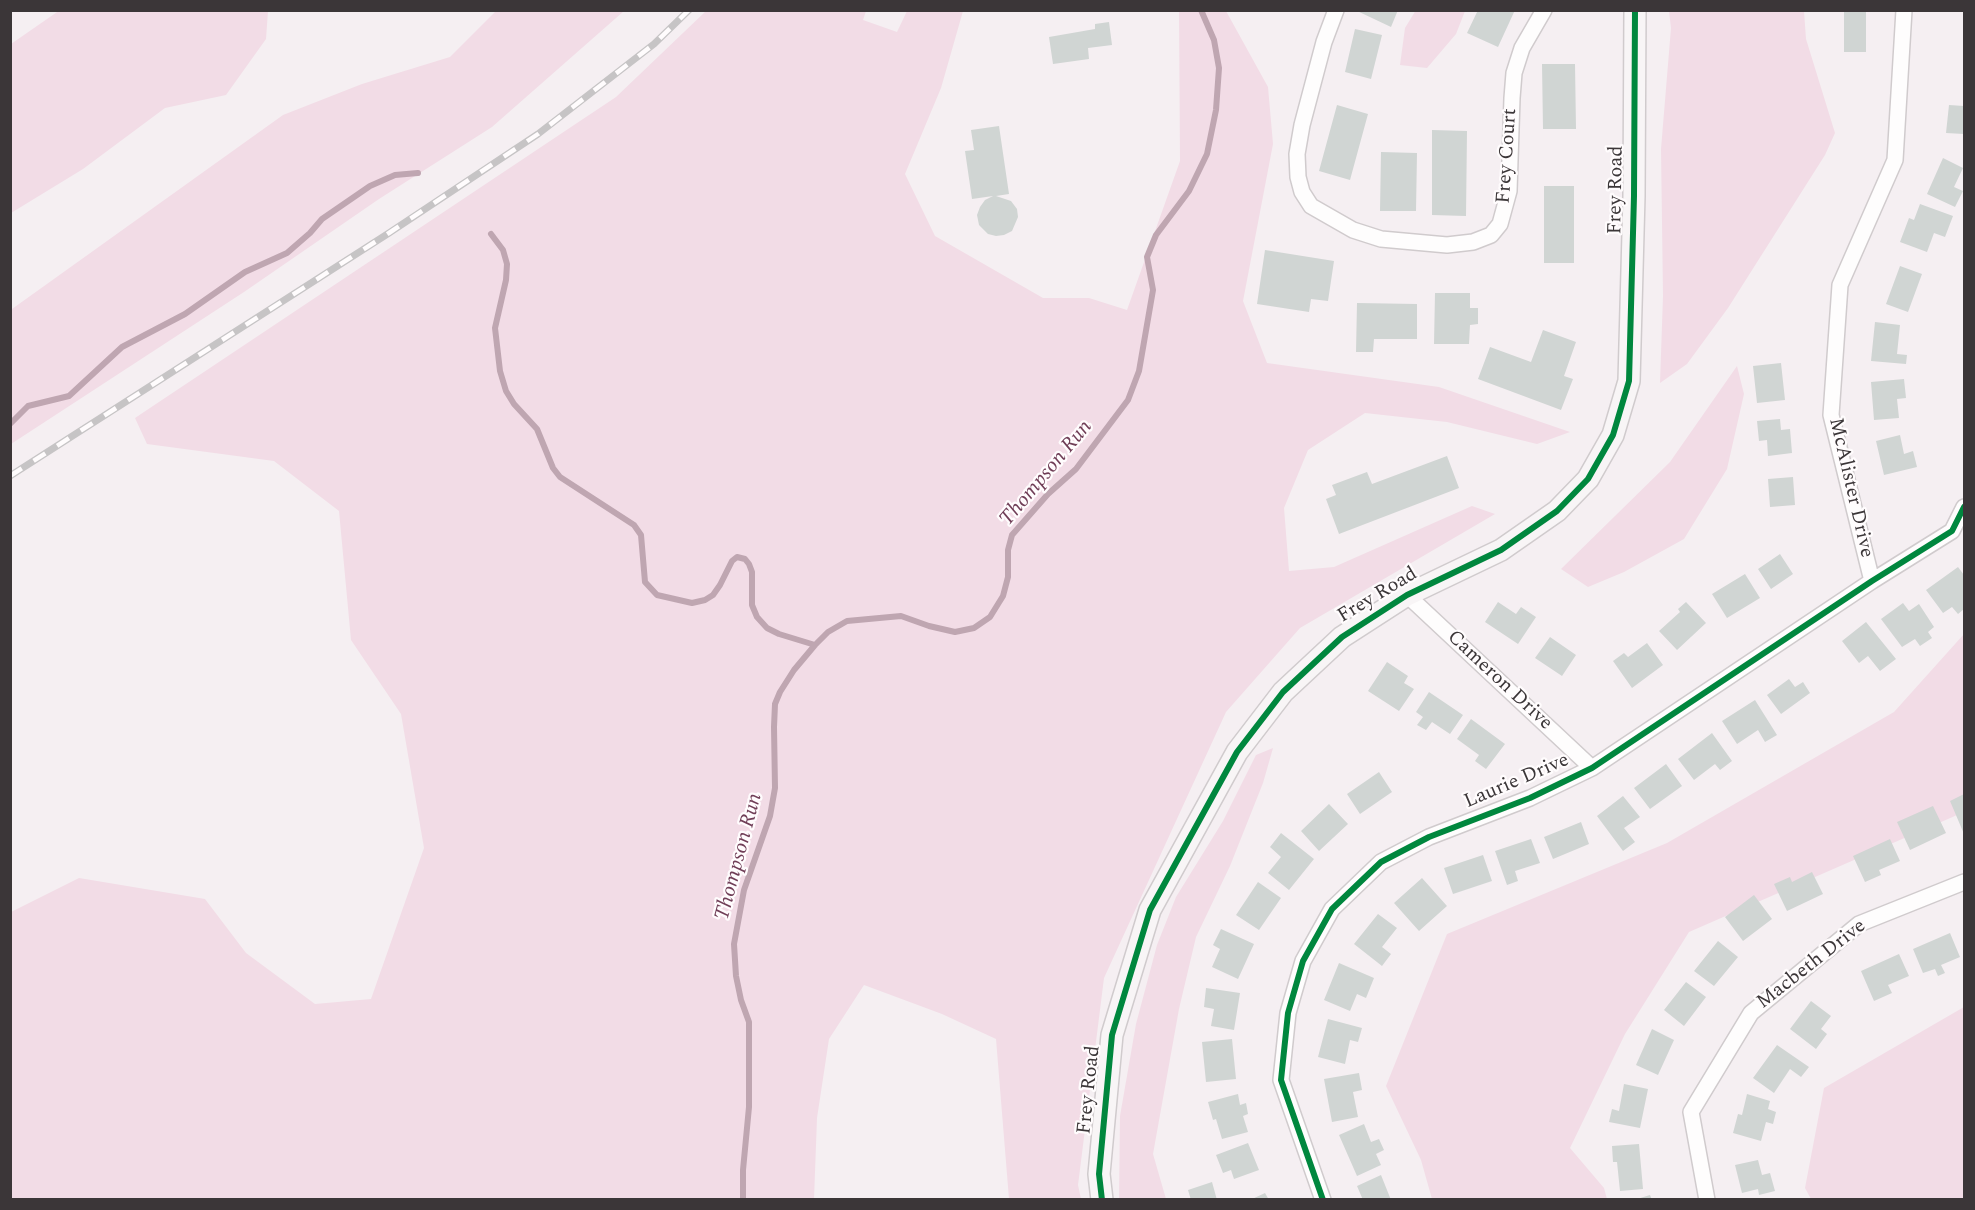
<!DOCTYPE html>
<html>
<head>
<meta charset="utf-8">
<style>
  body { margin:0 }
  #map { position:relative; width:1975px; height:1210px; overflow:hidden; background:#f5eff2; font-family:Spectral,serif }
  canvas { display:block }
  .frame { position:absolute; inset:0; border:12px solid #3b3638; pointer-events:none }
</style>
</head>
<body>
<div id="map">
<canvas width="1975" height="1210"></canvas>
<div class="frame"></div>
</div>
<script>
const ctx = document.querySelector('canvas').getContext('2d');
ctx.lineJoin = 'round';
function fillPath(path, color) { ctx.fillStyle = color; ctx.fill(path, 'evenodd'); }
const poly = rows => new Path2D(rows.map(r => 'M' + r).join(''));
function trace(path, color, width, dash) { ctx.strokeStyle = color; ctx.lineWidth = width; ctx.lineCap = dash ? 'butt' : 'round'; ctx.setLineDash(dash || []); ctx.stroke(path); }
function drawText(font, color, halo, rows, align = 'center') {
  ctx.font = font + ' Spectral,serif'; ctx.lineWidth = 4.5; ctx.setLineDash([]); ctx.textBaseline = 'middle'; ctx.strokeStyle = halo; ctx.fillStyle = color; for (const [text, x, y, turn = 0] of rows) {
    ctx.save(); ctx.translate(x, y); ctx.rotate((+turn || 0) * Math.PI / 180); ctx.textAlign = isNaN(turn) ? turn : align; if (halo) ctx.strokeText(text, 0, 0); ctx.fillText(text, 0, 0); ctx.restore();
  }
}
fillPath(poly([
  [60,10,268,11,266,39,226,95,165,108,83,169,11,213,11,44],
  [1416,10,1465,11,1456,34,1427,68,1400,65,1405,28],
  [496,11,624,11,492,127,379,199,244,292,11,444,12,309,283,115,362,84,450,57],
  [706,11,866,11,863,20,897,32,907,11,963,11,941,88,905,174,935,236,1043,298,1089,298,1127,310,1180,161,1179,11,1226,11,1268,87,1273,144,1243,301,1267,363,1439,387,1570,432,1537,444,1447,422,1365,413,1308,450,1284,508,1289,571,1334,567,1472,506,1495,514,1300,628,1226,712,1104,978,1078,1185,1081,1199,1009,1199,996,1039,942,1014,864,985,829,1039,817,1118,814,1199,11,1199,11,912,79,878,205,899,246,953,315,1004,371,999,424,848,401,714,351,640,339,511,274,461,147,444,135,418,616,97],
  [1669,11,1804,11,1806,39,1835,133,1825,155,1728,308,1687,364,1660,383,1663,296,1661,149,1671,28],
  [1737,366,1744,394,1727,469,1684,539,1624,572,1588,587,1561,569,1670,462],
  [1964,634,1964,812,1689,932,1625,1034,1570,1148,1604,1188,1607,1199,1432,1199,1421,1160,1386,1086,1447,934,1667,843,1894,712],
  [1273,748,1263,783,1230,866,1196,937,1179,1009,1153,1154,1166,1199,1119,1199,1120,1116,1136,1024,1157,945,1176,897,1223,821,1256,755],
  [1964,1007,1964,1199,1811,1199,1805,1188,1824,1088]
]), '#f2dce6');
trace(poly([
  [491,234,503,250,507,264,506,280,495,328,500,371,506,391,514,404,537,429,553,468,560,477,634,525,641,535,645,582,657,595,692,603,705,600,713,595,720,585,732,561,737,557,745,559,749,564,752,572,752,605,757,617,767,628,779,634,815,645],
  [10,424,28,406,69,396,122,347,185,314,245,272,287,253,310,233,322,219,370,186,395,175,418,173],
  [743,1200,743,1170,749,1107,749,1022,741,1000,736,976,734,944,744,890,770,816,775,788,774,727,775,704,780,692,794,670,815,645,828,632,847,621,901,616,929,626,955,632,974,628,990,617,1003,596,1008,577,1008,550,1012,535,1048,494,1076,469,1128,400,1139,371,1153,290,1147,257,1156,235,1189,191,1207,154,1216,110,1219,68,1214,40,1201,10]
]), '#bfa6b1', 6);
fillPath(poly([
  [1355,10,1398,10,1391,27],
  [1478,10,1515,10,1498,47,1467,33],
  [1844,10,1866,10,1866,52,1844,52],
  [1109,22,1112,45,1088,48,1089,59,1053,64,1049,37,1095,29,1095,24],
  [1355,29,1382,35,1371,79,1345,72],
  [1542,64,1575,64,1576,129,1543,129],
  [1337,105,1368,114,1350,180,1319,171],
  [1949,105,1964,106,1964,134,1946,133],
  [999,126,1009,194,996,196,1011,201,1017,209,1018,217,1012,231,1004,235,996,236,988,234,979,225,977,215,980,207,985,200,993,196,972,199,965,151,974,150,971,130],
  [1432,130,1467,131,1466,216,1432,215],
  [1381,152,1417,153,1416,211,1380,211],
  [1943,158,1963,168,1954,187,1963,191,1955,207,1927,194],
  [1544,186,1574,186,1574,263,1544,263],
  [1920,204,1953,216,1945,237,1934,233,1927,252,1900,242,1909,218,1914,220],
  [1265,250,1334,261,1328,301,1311,299,1309,312,1257,304],
  [1900,266,1922,274,1908,312,1886,304],
  [1435,293,1470,293,1470,308,1478,308,1478,324,1470,325,1469,344,1434,344],
  [1357,303,1417,304,1417,339,1374,339,1373,352,1356,352],
  [1875,322,1900,325,1897,354,1907,355,1906,364,1871,361],
  [1543,330,1576,342,1564,376,1573,379,1561,410,1478,379,1490,347,1531,362],
  [1781,363,1785,400,1757,403,1753,366],
  [1904,379,1906,398,1897,399,1899,418,1874,420,1871,382],
  [1780,419,1781,430,1790,429,1792,453,1768,456,1767,440,1759,441,1757,421],
  [1900,435,1904,454,1913,451,1917,467,1884,475,1876,441],
  [1447,456,1459,488,1339,534,1326,499,1336,495,1332,485,1367,472,1372,484],
  [1793,477,1795,505,1770,507,1768,479],
  [1780,554,1793,574,1771,589,1758,569],
  [1958,567,1964,575,1964,609,1958,614,1952,607,1943,613,1926,590],
  [1745,574,1760,598,1727,618,1712,594],
  [1498,602,1516,614,1521,607,1536,617,1518,644,1485,622],
  [1686,602,1706,623,1677,650,1659,631,1680,612,1678,609],
  [1903,603,1909,611,1919,604,1934,627,1928,632,1932,638,1920,646,1915,639,1902,647,1881,619],
  [1866,622,1896,659,1880,671,1868,656,1859,663,1842,641],
  [1550,637,1576,655,1562,676,1535,658],
  [1647,643,1663,665,1632,688,1613,661,1624,653,1628,657],
  [1387,662,1408,676,1404,683,1414,689,1399,711,1368,691],
  [1789,679,1795,687,1803,682,1810,693,1781,714,1767,695],
  [1429,692,1463,715,1450,734,1432,722,1426,730,1417,725,1423,717,1416,712],
  [1755,700,1777,735,1765,742,1758,730,1737,744,1722,721],
  [1471,719,1505,744,1486,769,1475,761,1479,755,1457,739],
  [1712,733,1732,761,1720,770,1715,764,1694,780,1678,759],
  [1666,764,1682,786,1650,809,1634,788],
  [1379,772,1392,792,1360,814,1347,794],
  [1964,794,1964,834,1950,801],
  [1623,796,1640,817,1624,828,1635,842,1623,851,1597,816],
  [1329,804,1348,824,1319,851,1301,831],
  [1933,806,1946,833,1910,850,1897,822],
  [1581,822,1589,844,1553,859,1544,837],
  [1281,833,1314,859,1289,890,1268,873,1281,857,1270,847],
  [1531,839,1540,863,1515,871,1518,881,1507,885,1495,851],
  [1890,839,1900,861,1879,870,1881,875,1865,882,1853,856],
  [1483,855,1492,881,1453,894,1444,868],
  [1812,872,1823,894,1787,911,1774,884,1790,877,1792,882],
  [1422,878,1447,906,1419,931,1394,903],
  [1258,882,1281,898,1259,930,1236,915],
  [1754,895,1772,919,1743,941,1725,917],
  [1378,914,1397,928,1382,947,1391,954,1382,966,1354,944],
  [1221,929,1254,944,1238,979,1212,967,1220,949,1213,945],
  [1950,933,1960,957,1941,965,1945,973,1938,976,1935,969,1923,973,1913,949],
  [1718,941,1738,957,1714,986,1694,971],
  [1899,954,1909,976,1888,985,1892,993,1874,1001,1861,971],
  [1339,963,1374,978,1366,998,1357,994,1350,1011,1324,1000],
  [1686,982,1706,997,1684,1026,1664,1010],
  [1206,988,1240,993,1234,1030,1211,1026,1214,1009,1204,1007],
  [1811,1001,1831,1016,1821,1029,1827,1034,1816,1049,1790,1029],
  [1328,1019,1362,1028,1358,1042,1350,1040,1345,1064,1318,1057],
  [1652,1029,1674,1040,1658,1075,1636,1065],
  [1232,1039,1236,1079,1206,1082,1202,1042],
  [1777,1045,1809,1067,1801,1077,1790,1069,1774,1093,1753,1078],
  [1359,1073,1362,1090,1353,1092,1358,1117,1332,1122,1324,1079],
  [1624,1084,1648,1089,1640,1128,1609,1122,1612,1109,1619,1111],
  [1238,1094,1240,1105,1246,1103,1248,1114,1243,1116,1248,1132,1222,1139,1216,1119,1213,1120,1208,1102],
  [1747,1094,1770,1101,1768,1109,1776,1112,1773,1124,1766,1122,1761,1141,1733,1133,1738,1114,1742,1115],
  [1364,1124,1371,1142,1379,1139,1384,1150,1376,1154,1381,1165,1357,1176,1339,1135],
  [1248,1143,1259,1170,1234,1179,1231,1170,1223,1173,1216,1155],
  [1639,1144,1643,1189,1620,1191,1617,1162,1613,1162,1612,1146],
  [1758,1160,1762,1175,1770,1173,1775,1191,1759,1195,1758,1189,1742,1193,1735,1165],
  [1381,1175,1391,1200,1363,1200,1357,1186],
  [1212,1182,1217,1200,1191,1200,1188,1190],
  [1265,1193,1269,1200,1250,1200],
  [1650,1195,1652,1200,1637,1200,1637,1199]
]), '#d0d5d3');
const street = poly([
  [1336,10,1324,42,1302,125,1297,154,1298,177,1302,192,1311,206,1353,230,1381,239,1447,245,1473,242,1491,235,1500,224,1509,191,1512,98,1514,73,1522,48,1544,10],
  [1872,581,1831,415,1840,285,1895,160,1904,10],
  [1407,595,1592,768],
  [1323,1200,1281,1080,1288,1013,1303,961,1332,909,1381,862,1429,837,1530,798,1592,768,1872,581,1952,531,1964,507],
  [1707,1200,1691,1112,1751,1013,1859,924,1964,882]
]);
const secondary = poly([
  [1102,1200,1099,1174,1112,1035,1150,910,1237,752,1283,692,1342,637,1407,595,1501,550,1557,511,1588,479,1613,435,1629,381,1634,196,1635,10]
]);
trace(street, '#d0cbcd', 18);
trace(secondary, '#d0cbcd', 24);
trace(street, '#fefdfd', 15);
trace(secondary, '#f8f5f6', 21);
const rail = poly([
  [10,476,389,233,538,134,654,44,689,10]
]);
trace(rail, '#c6c4c5', 7);
trace(rail, '#fffcfd', 4.5, [14]);
trace(poly([
  [1102,1200,1099,1174,1112,1035,1150,910,1237,752,1283,692,1342,637,1407,595,1501,550,1557,511,1588,479,1613,435,1629,381,1634,196,1635,10],
  [1323,1200,1281,1080,1288,1013,1303,961,1332,909,1381,862,1429,837,1530,798,1592,768,1872,581,1952,531,1964,507]
]), '#00873e', 6);
drawText('20px', '#3b3638', '#fffcfd', [
  ["Frey Court",1508,156,-86],
  ["Frey Road",1617,190,-89],
  ["McAlister Drive",1850,488,77],
  ["Frey Road",1378,596,-31],
  ["Cameron Drive",1499,681,43],
  ["Laurie Drive",1517,782,-23],
  ["Macbeth Drive",1812,965,-38],
  ["Frey Road",1090,1090,-84]
]);
drawText('italic 21px', '#703e57', '#fffcfd', [
  ["Thompson Run",1047,474,-50],
  ["Thompson Run",740,857,-75]
]);
</script>
</body>
</html>
